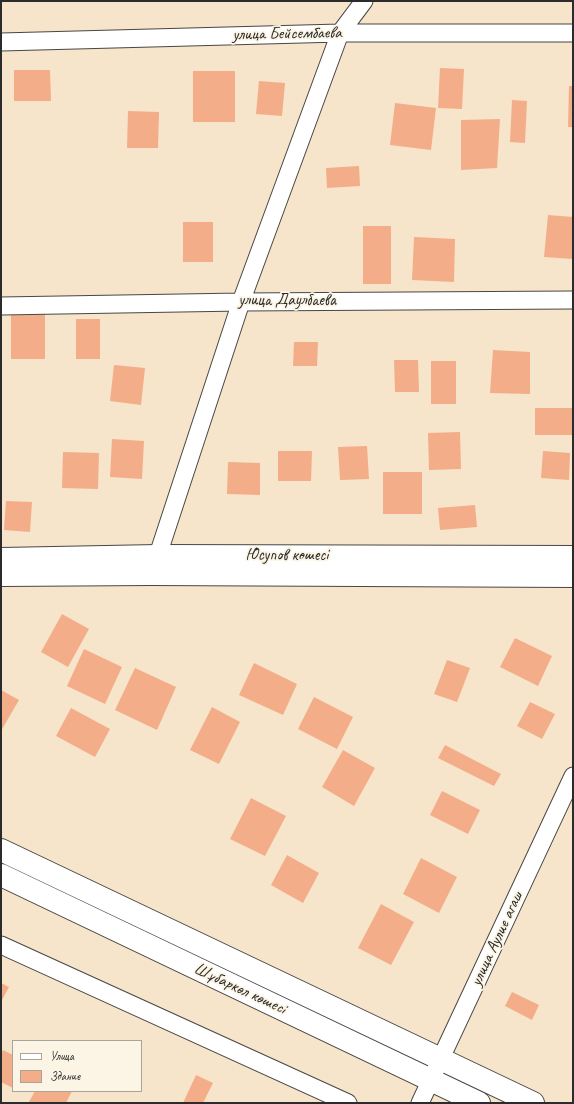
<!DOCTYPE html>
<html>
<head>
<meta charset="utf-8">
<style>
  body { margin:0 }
  #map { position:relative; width:574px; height:1104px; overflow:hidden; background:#f6e4cb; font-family:Caveat,sans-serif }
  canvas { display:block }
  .frame { position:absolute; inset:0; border:2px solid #2b2b2b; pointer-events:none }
  .legend { position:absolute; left:12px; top:1040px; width:130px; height:52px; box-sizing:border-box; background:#fcf5e5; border:1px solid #a8a49b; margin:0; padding:5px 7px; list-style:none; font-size:12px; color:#2b2b2b }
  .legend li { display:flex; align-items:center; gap:8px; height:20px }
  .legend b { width:20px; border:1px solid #a8a49b }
</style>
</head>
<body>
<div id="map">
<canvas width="574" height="1104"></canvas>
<div class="frame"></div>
<ul class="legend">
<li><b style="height:5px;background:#fff"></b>Улица</li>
<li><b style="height:11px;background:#f3ae89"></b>Здание</li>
</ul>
</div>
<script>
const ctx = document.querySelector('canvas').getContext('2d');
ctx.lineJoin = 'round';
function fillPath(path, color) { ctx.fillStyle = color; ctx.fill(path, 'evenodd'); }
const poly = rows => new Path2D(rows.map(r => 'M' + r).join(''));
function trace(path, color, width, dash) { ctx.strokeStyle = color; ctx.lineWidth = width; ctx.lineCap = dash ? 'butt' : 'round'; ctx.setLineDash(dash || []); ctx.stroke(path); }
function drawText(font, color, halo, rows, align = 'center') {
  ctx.font = font + ' Caveat,sans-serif'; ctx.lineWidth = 3.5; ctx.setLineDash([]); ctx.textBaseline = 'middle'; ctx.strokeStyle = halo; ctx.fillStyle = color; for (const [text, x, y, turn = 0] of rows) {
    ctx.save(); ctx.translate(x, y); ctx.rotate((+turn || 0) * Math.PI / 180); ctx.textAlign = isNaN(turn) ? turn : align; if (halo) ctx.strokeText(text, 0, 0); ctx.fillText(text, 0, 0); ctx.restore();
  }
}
fillPath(poly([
  [440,68,464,69,462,109,438,108],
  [14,70,50,70,51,101,14,101],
  [193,71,235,71,235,122,193,122],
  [259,81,285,83,282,116,256,114],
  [569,86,573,86,573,127,568,127],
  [512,100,527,101,525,143,510,142],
  [395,103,436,108,431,150,390,145],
  [128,111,159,112,158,148,127,148],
  [500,119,497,168,461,170,461,120],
  [359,166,360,186,327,188,326,168],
  [548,215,573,217,573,259,544,257],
  [183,222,213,222,213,262,183,262],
  [363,226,391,226,391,284,363,284],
  [414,237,455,239,454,282,412,280],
  [11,312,45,313,45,359,11,359],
  [76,319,100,319,100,359,76,359],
  [294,342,318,342,317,366,293,366],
  [493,350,530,352,530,394,490,393],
  [394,360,418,360,419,392,395,392],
  [431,361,456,361,456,404,431,404],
  [114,365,145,368,141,405,110,401],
  [535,408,573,408,573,435,535,435],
  [460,432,461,469,429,470,428,433],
  [112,439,144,441,142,479,110,477],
  [367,446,369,479,340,480,338,447],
  [278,451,312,451,311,481,278,481],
  [543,451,570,453,569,480,541,478],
  [63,452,99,453,98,489,62,488],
  [228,462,260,463,260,495,227,494],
  [383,472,422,472,422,514,383,514],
  [6,501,32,502,30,532,4,530],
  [475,505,477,527,440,530,438,508],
  [62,614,89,629,68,667,41,652],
  [515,638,552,656,538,686,500,667],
  [84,649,122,667,105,704,67,686],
  [447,660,470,668,457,702,434,694],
  [254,663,297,684,283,715,239,695],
  [135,668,176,687,157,730,115,710],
  [1,690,19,700,1,731],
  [314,697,353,717,337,749,298,729],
  [530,702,555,714,542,739,517,726],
  [212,707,240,722,219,764,190,750],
  [71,708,110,729,95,757,56,736],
  [445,745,501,774,494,786,438,758],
  [343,750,375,768,354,806,322,787],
  [442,791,480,810,468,834,430,815],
  [251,798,286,816,265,856,230,839],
  [287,855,319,873,303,903,271,885],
  [421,858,457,877,439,913,403,894],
  [381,904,414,922,391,965,358,948],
  [1,983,9,987,1,1002],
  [512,992,539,1005,532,1020,505,1006],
  [3,1050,13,1055,13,1088,1,1082,1,1054],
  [196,1075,213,1083,203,1103,183,1103],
  [35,1091,72,1091,66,1103,30,1103,29,1102]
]), '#f3ae89');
const street = poly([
  [1,42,340,33,573,33],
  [1,306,241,302,573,300],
  [154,567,241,302,340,33,364,1],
  [1,945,348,1103],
  [420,1103,573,776]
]);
const secondary = poly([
  [1,559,158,556,573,557],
  [1,575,151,574,573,576],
  [1,850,533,1103],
  [1,875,479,1103]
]);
trace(street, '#494743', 19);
trace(secondary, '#494743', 24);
trace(street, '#fff', 17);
trace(secondary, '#fff', 22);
drawText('17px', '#2b2b2b', '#fcf5e5', [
  ["улица Бейсембаева",287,34,-1],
  ["улица Даулбаева",287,301],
  ["Юсупов көшесі",287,556],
  ["улица Аулие агаш",497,939,-65],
  ["Шұбаркөл көшесі",240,989,25]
]);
</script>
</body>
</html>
